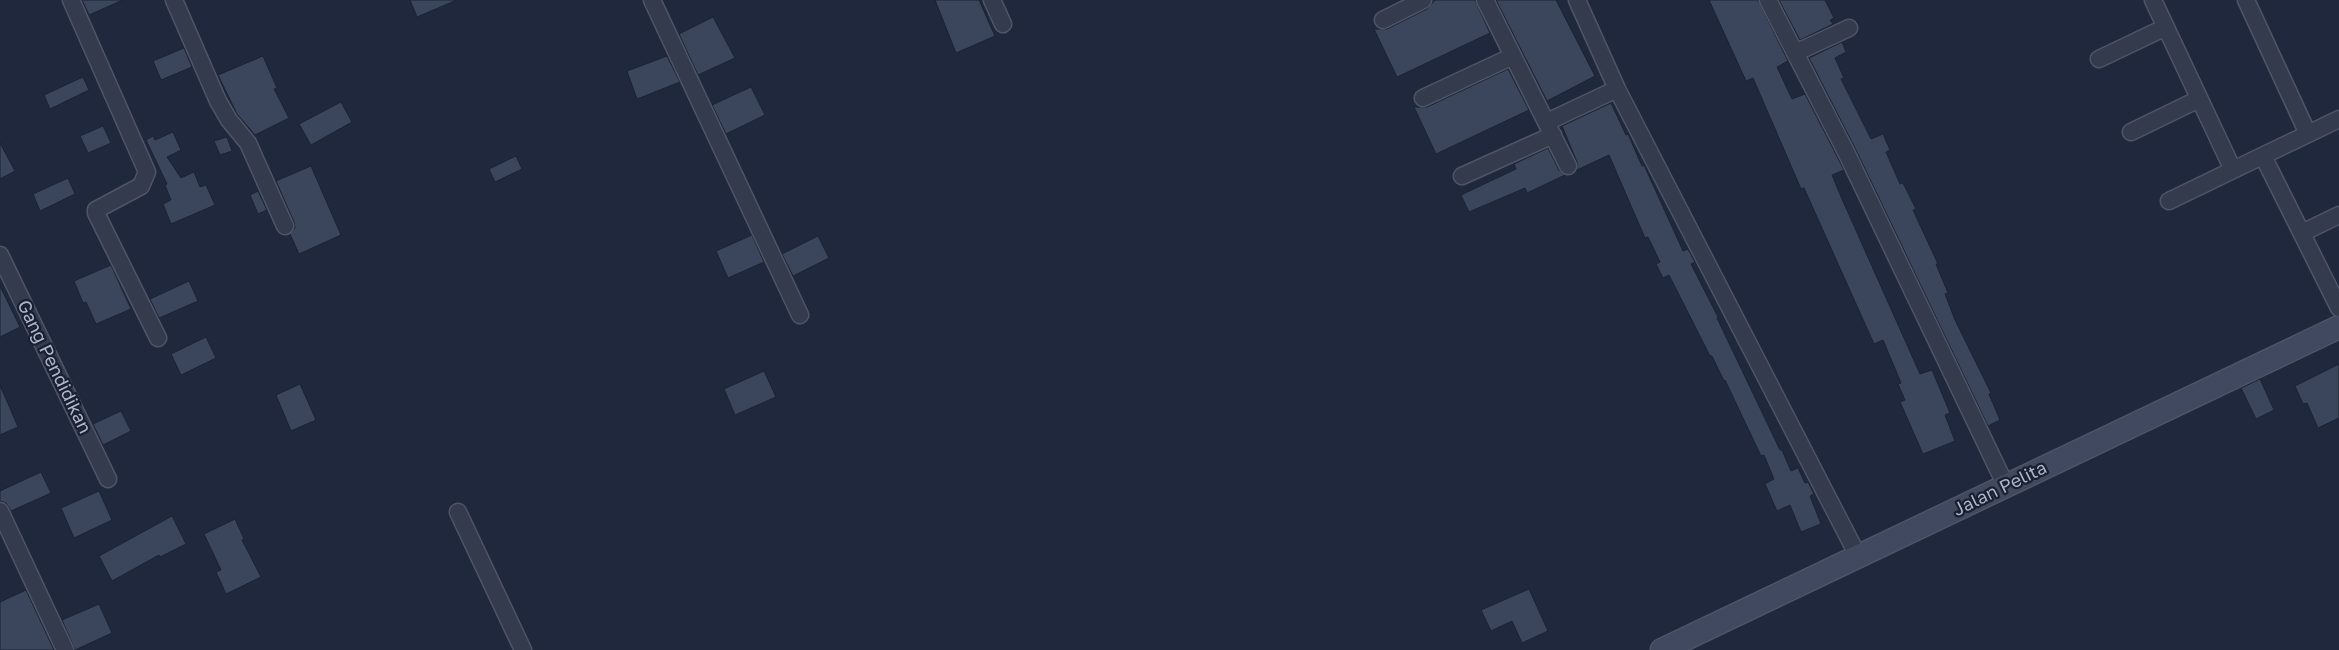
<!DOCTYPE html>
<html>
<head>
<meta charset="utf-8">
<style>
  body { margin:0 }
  canvas { display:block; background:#1f283d }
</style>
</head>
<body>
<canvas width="2339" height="650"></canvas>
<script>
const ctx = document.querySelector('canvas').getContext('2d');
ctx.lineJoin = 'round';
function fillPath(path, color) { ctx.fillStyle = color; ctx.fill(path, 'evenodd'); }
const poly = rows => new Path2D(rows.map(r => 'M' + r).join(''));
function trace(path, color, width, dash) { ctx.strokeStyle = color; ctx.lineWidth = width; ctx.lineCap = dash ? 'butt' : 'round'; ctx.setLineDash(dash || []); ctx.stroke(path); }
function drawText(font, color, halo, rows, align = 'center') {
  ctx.font = font + ' "Golos Text",sans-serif'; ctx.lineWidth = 4.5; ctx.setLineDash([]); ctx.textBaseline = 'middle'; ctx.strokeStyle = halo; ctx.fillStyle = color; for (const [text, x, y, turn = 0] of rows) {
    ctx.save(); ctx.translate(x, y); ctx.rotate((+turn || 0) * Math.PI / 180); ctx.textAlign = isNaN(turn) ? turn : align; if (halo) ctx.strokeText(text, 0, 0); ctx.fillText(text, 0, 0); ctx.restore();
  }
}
const building = poly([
  [82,0,123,0,89,15,82,0],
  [410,0,457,0,417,17,410,0],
  [935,0,979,0,995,36,956,53,935,0],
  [1435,0,1475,0,1490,33,1397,77,1374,29,1387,29,1427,9,1435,0],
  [1496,0,1556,0,1595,76,1547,101,1496,0],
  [1709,0,1758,0,1788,61,1777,67,1792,99,1805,94,1844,170,1832,175,1842,199,1920,374,1932,370,1950,413,1945,415,1955,441,1923,454,1900,402,1905,400,1898,384,1901,383,1883,340,1874,344,1804,188,1801,189,1792,168,1753,78,1746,81,1709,0],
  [1779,0,1825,0,1834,18,1830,20,1833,24,1800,40,1779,0],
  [713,17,735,58,698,75,679,34,713,17],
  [1842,42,1846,52,1835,58,1844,78,1841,79,1871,139,1883,134,1890,150,1886,152,1900,184,1903,183,1916,209,1913,210,1938,264,1936,264,1948,293,1945,294,1955,320,1991,393,1989,394,2000,420,1988,426,1856,150,1809,58,1842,42],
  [184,48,192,67,161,80,153,61,184,48],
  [263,56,277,88,274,89,289,118,255,135,237,114,218,75,263,56],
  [667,56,680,82,637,99,627,71,667,56],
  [1508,69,1529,110,1436,154,1414,107,1427,107,1508,69],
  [83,77,89,90,50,109,44,95,83,77],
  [751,87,765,115,726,134,712,105,751,87],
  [341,102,352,122,311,145,299,124,341,102],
  [1611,103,1626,135,1628,134,1642,166,1644,165,1683,251,1688,249,1695,262,1691,264,1718,317,1717,318,1780,450,1782,450,1791,471,1798,468,1805,483,1808,482,1814,494,1810,496,1821,524,1801,532,1790,505,1777,511,1765,484,1774,479,1764,455,1761,456,1725,380,1724,381,1712,356,1710,356,1669,275,1663,278,1656,264,1660,262,1648,237,1645,238,1609,155,1577,170,1577,162,1562,126,1611,103],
  [103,126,111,143,88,153,80,136,103,126],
  [173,132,181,150,167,157,181,178,194,172,200,187,206,185,215,205,171,224,163,204,171,200,165,185,167,184,146,140,153,136,155,140,173,132],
  [227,137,232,151,220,155,214,141,227,137],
  [0,143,15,171,0,179,0,143],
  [1548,148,1559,170,1565,175,1527,193,1525,188,1469,212,1461,195,1516,169,1514,164,1548,148],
  [516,156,522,169,495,182,489,169,516,156],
  [311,166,341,235,299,254,290,234,295,228,294,222,276,181,311,166],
  [68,178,75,194,40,211,33,194,68,178],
  [258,191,267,210,258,214,250,195,258,191],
  [752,235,764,262,728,278,716,251,752,235],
  [818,236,829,258,793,276,782,254,818,236],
  [111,265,131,309,96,324,86,302,83,303,74,281,111,265],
  [189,281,198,301,159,318,150,299,189,281],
  [0,286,20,327,0,337,0,286],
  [206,337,216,358,181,375,171,354,206,337],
  [2339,364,2339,418,2318,428,2307,403,2303,404,2295,386,2339,364],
  [764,371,776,397,735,415,724,389,764,371],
  [2260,379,2274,410,2256,419,2241,388,2260,379],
  [300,384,316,420,291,431,276,395,300,384],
  [0,385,18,427,0,435,0,385],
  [121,411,131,431,103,445,93,424,121,411],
  [41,472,51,493,11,511,6,503,0,501,0,491,41,472],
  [99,491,112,520,74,538,61,508,99,491],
  [172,516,186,544,160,557,159,555,112,581,99,556,172,516],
  [235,519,244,539,242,540,261,577,226,594,216,572,221,570,204,534,235,519],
  [1529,589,1548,631,1522,643,1512,621,1491,631,1481,610,1529,589],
  [26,590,54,650,0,650,0,602,26,590],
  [99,604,112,633,75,650,62,620,99,604]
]);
fillPath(building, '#3b465d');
trace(building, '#1b2233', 1);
const street = poly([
  [71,0,147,172,141,186,96,210,96,213,158,338],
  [174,0,218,101,229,120,248,143,285,226],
  [652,0,800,315],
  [992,0,1003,24],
  [1485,0,1568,166],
  [1577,0,1617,89,1858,556],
  [1768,0,1847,154,2006,486],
  [2153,0,2233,170,2308,134,2246,0],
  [1383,20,1423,0],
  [1795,53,1849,28],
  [2099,59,2166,27],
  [1423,98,1513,56],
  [1547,122,1617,89],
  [2131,132,2199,99],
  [2308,134,2339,119],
  [2263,156,2339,308],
  [1462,176,1553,135],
  [2169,201,2233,170],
  [2302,233,2339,215],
  [0,255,108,479],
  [0,511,65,650],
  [458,512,523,650]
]);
const secondary = poly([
  [1662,650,2339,327]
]);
trace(street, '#4e5567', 19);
trace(secondary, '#4e5567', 25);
trace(street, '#333b4c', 16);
trace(secondary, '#414960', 22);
drawText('18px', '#aeb5c9', '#192031', [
  ["Gang Pendidikan",54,367,64],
  ["Jalan Pelita",2000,489,-26]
]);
</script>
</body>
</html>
